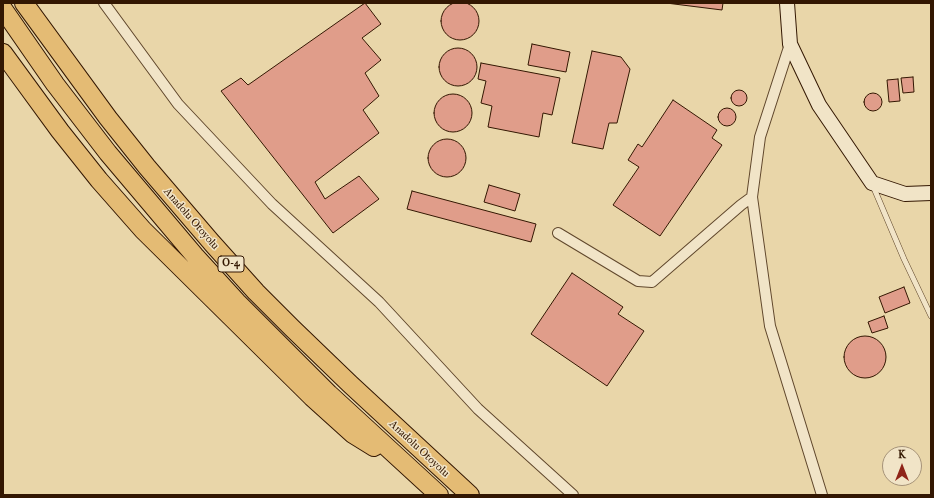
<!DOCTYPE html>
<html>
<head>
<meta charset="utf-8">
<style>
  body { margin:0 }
  #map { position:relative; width:934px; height:498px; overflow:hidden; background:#e9d6a9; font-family:"IM FELL Great Primer",serif }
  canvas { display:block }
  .frame { position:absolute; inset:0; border:4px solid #331702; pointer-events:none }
  .north { position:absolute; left:882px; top:446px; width:40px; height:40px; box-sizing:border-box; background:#f1e4c7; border:1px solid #a59278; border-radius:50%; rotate:0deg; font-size:11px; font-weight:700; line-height:16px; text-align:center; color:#331702 }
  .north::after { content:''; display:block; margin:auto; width:14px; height:18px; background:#8f2418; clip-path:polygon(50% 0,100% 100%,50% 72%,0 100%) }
</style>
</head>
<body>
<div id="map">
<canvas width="934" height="498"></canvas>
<div class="frame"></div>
<div class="north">K</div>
</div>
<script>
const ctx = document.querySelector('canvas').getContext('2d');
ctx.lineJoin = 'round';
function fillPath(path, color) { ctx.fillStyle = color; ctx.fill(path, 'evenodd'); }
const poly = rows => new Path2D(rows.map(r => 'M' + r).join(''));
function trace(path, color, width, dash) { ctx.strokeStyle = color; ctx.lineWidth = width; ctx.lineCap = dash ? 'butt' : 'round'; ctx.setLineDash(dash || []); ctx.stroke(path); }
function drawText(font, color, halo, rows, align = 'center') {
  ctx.font = font + ' "IM FELL Great Primer",serif'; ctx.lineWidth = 3; ctx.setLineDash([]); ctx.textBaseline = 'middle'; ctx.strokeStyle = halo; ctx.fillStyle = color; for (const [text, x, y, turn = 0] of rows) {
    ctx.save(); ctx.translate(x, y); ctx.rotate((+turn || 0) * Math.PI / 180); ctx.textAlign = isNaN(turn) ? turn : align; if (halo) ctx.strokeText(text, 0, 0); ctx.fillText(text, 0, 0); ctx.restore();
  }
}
const building = poly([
  '441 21a19 19 0 1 1 38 0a19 19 0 1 1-38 0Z',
  [365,3,381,24,362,38,381,60,365,73,379,96,363,110,379,133,315,182,325,199,359,176,379,199,333,233,221,91,241,78,248,85,365,3],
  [666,3,723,3,722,10,666,3],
  [532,44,570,52,566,72,528,65,532,44],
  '439 67a19 19 0 1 1 38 0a19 19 0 1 1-38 0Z',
  [592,51,621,57,630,69,617,123,609,123,603,149,572,143,592,51],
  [481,63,560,78,552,115,543,113,539,137,488,127,492,106,481,103,486,81,478,79,481,63],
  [913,77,914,92,903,93,901,78,913,77],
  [898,79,900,101,889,102,887,80,898,79],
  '731 98a8 8 0 1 1 16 0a8 8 0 1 1-16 0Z',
  '864 102a9 9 0 1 1 18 0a9 9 0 1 1-18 0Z',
  '434 113a19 19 0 1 1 38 0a19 19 0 1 1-38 0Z',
  [673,100,717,130,712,138,722,145,660,236,613,205,639,167,628,160,638,144,642,147,673,100],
  '718 117a9 9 0 1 1 18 0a9 9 0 1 1-18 0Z',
  '428 158a19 19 0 1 1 38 0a19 19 0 1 1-38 0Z',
  [489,185,520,194,515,211,484,202,489,185],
  [412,191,536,224,531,242,407,209,412,191],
  [572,273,623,307,618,314,644,331,607,386,531,334,572,273],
  [904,287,910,303,885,313,879,297,904,287],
  [884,316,888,328,872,333,868,322,884,316],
  '844 357a21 21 0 1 1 42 0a21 21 0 1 1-42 0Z'
]);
fillPath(building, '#e09d8a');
trace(building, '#331702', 1);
const lane = poly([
  [873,186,904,259,931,316]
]);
const street = poly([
  [104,3,178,104,272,204,379,302,478,409,573,495],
  [752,197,770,326,822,495],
  [558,233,638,281,652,282,741,205,752,197,760,137,790,44]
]);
const secondary = poly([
  [787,3,790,44,819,105,872,183,905,194,931,193]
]);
const highway = poly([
  [24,3,108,118,147,167,212,243,256,292,292,328,350,384,470,495],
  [3,9,55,84,108,153,195,256,237,302,329,394,439,495],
  [3,53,60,131,99,180,143,230,312,397,353,434,374,447]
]);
trace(lane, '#60472c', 6);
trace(street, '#60472c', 12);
trace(secondary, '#331702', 16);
trace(highway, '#331702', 20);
trace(lane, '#f1e4c7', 5);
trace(street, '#f1e4c7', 10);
trace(secondary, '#f1e4c7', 14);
trace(highway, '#e4bb74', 18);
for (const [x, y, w] of [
  [231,264,26]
]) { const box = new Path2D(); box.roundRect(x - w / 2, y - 8, w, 16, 3); ctx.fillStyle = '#f1e4c7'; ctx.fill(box); trace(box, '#331702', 1); }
drawText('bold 10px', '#331702', null, [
  ["O-4",231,264]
]);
drawText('11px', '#331702', '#f1e4c7', [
  ["Anadolu Otoyolu",191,219,49],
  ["Anadolu Otoyolu",419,449,43]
]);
</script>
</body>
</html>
